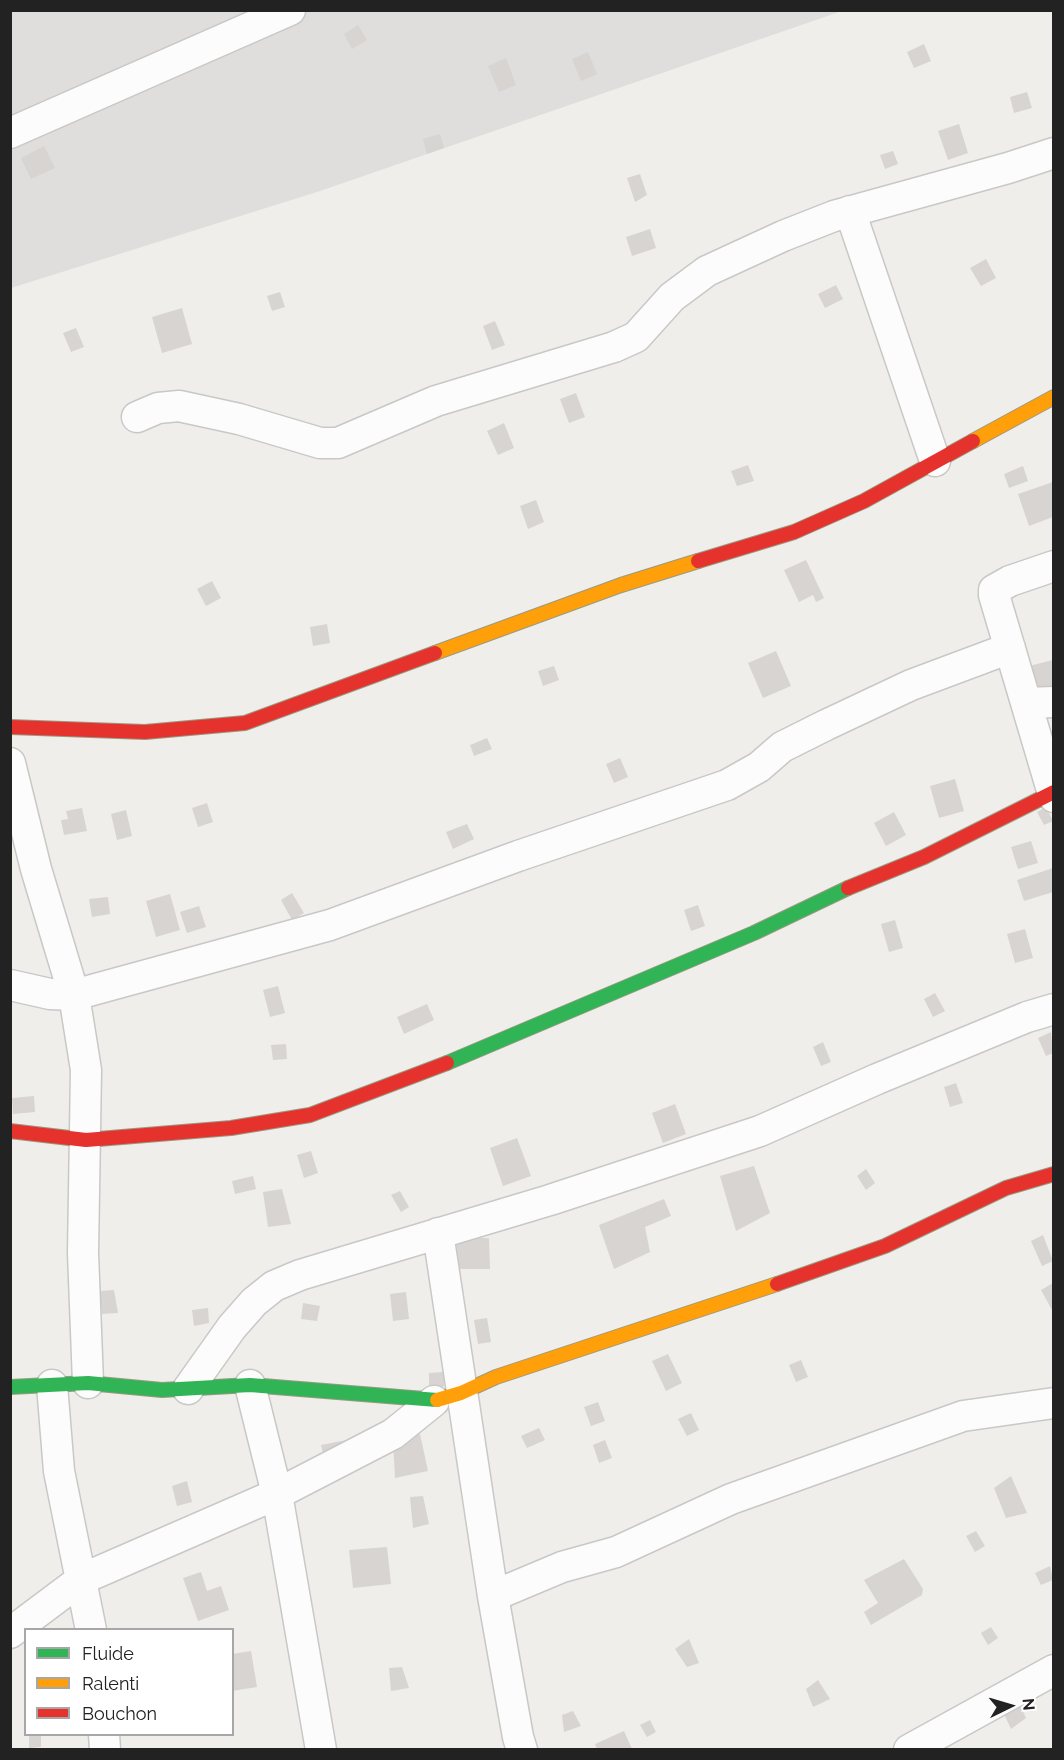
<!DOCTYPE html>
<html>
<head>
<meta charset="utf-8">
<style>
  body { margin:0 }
  #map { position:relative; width:1064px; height:1760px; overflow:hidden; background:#f0eeeb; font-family:Raleway,sans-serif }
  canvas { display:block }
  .frame { position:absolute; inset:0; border:12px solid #222; pointer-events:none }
  .legend { position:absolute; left:24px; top:1628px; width:210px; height:108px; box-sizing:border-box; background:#fff; border:2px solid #a7a7a7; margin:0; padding:8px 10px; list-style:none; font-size:18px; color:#222 }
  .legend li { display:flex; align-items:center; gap:12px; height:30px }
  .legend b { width:30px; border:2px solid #a7a7a7 }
  .north { position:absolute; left:980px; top:1676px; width:60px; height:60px; -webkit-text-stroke:4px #fff; paint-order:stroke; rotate:85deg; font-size:16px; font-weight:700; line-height:24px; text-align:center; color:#222 }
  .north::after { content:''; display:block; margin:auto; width:21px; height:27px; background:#222; clip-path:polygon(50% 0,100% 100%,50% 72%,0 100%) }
</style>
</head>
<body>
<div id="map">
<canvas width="1064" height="1760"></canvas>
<div class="frame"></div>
<ul class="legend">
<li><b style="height:8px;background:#30b455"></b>Fluide</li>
<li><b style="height:8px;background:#ff9f0a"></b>Ralenti</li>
<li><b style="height:8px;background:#e5322d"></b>Bouchon</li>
</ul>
<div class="north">N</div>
</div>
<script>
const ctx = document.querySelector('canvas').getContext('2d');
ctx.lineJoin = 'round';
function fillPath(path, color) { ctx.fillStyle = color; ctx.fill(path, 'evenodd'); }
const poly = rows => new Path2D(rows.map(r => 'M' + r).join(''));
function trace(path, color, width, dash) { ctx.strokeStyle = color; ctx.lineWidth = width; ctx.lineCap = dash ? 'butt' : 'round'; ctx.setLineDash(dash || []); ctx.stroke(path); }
fillPath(poly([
  [11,11,842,11,320,191,11,288]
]), '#dfdedc');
fillPath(poly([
  [358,25,367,40,352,49,344,34],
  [924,44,931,61,914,68,907,52],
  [588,52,597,74,581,81,572,59],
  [506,58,516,85,499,92,488,66],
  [1027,92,1032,108,1014,113,1010,97],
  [959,124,968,153,948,160,938,131],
  [440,134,444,148,427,154,423,139],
  [44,146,55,168,31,179,21,158],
  [893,151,898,164,885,169,880,155],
  [640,174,647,195,635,202,627,178],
  [650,229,656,248,632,256,626,237],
  [986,259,996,278,981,286,970,268],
  [836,285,843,299,825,308,818,294],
  [280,292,285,307,272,311,267,296],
  [182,308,192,344,162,353,152,317],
  [495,321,505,345,492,350,483,326],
  [76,328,84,347,71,352,63,333],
  [576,393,585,417,569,423,560,399],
  [504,423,514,448,498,455,487,431],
  [748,465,754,481,737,486,731,471],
  [1023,466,1028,481,1009,488,1004,474],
  [1053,482,1053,517,1029,526,1018,494],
  [536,500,544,522,528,529,520,506],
  [806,560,824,598,816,602,813,595,799,602,784,570],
  [212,581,221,598,206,606,197,589],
  [327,624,330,643,313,646,310,627],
  [776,651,791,686,763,698,748,663],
  [1053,660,1053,695,1036,699,1029,666],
  [554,666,559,680,543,686,538,671],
  [487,738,492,749,474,756,470,745],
  [620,758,628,777,614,783,606,764],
  [955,779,964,811,939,818,930,786],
  [207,803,213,822,198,827,192,808],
  [1046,807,1053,821,1044,825,1037,812],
  [82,808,87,831,64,835,61,820,68,819,66,811],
  [126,810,132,836,117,840,111,814],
  [894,812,906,835,886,846,874,823],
  [467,824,474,839,453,849,446,832],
  [1031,841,1038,863,1018,869,1011,847],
  [1053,868,1053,892,1024,901,1017,880],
  [292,893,304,913,292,920,281,900],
  [170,894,180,930,156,937,146,901],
  [108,897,110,914,92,917,89,899],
  [698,905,705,926,691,931,684,910],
  [199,906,206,927,187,933,180,912],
  [895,920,903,948,889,952,881,924],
  [1025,929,1033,958,1015,963,1007,934],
  [278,986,285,1013,270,1017,263,990],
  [935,993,945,1011,933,1017,924,999],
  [427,1004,434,1020,404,1034,397,1017],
  [1051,1032,1053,1053,1046,1056,1038,1038],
  [823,1042,831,1062,821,1066,813,1047],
  [286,1044,287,1059,273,1060,271,1045],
  [956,1083,963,1103,950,1107,944,1087],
  [34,1096,35,1112,13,1114,12,1098],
  [675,1104,686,1134,663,1143,652,1113],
  [517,1138,531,1176,503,1186,490,1148],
  [311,1151,318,1173,304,1178,297,1155],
  [754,1166,770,1213,736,1231,720,1176],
  [866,1169,875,1183,866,1190,857,1176],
  [253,1176,256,1189,235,1194,232,1181],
  [282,1189,291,1224,268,1227,263,1192],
  [400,1191,409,1207,401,1212,391,1195],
  [664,1199,671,1216,645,1227,650,1252,614,1269,599,1225],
  [1043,1235,1053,1261,1042,1266,1031,1241],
  [452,1238,489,1238,490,1269,453,1269],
  [1053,1283,1053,1309,1052,1310,1041,1290],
  [114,1290,118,1313,102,1314,100,1291],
  [406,1292,409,1319,393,1321,390,1294],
  [303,1303,320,1306,317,1321,301,1319],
  [208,1308,209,1323,194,1326,192,1310],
  [487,1318,491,1342,478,1344,474,1320],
  [668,1354,682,1383,666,1391,652,1361],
  [801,1360,808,1377,796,1382,789,1365],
  [458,1371,429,1401,429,1373],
  [598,1402,605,1421,591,1426,584,1407],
  [691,1413,699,1430,687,1436,678,1419],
  [539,1428,545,1440,527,1448,521,1436],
  [420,1434,428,1471,395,1478,393,1439],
  [357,1438,326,1468,321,1445],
  [605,1440,612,1458,599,1463,593,1445],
  [1011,1476,1027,1513,1006,1518,994,1488],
  [187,1481,192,1502,177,1506,172,1486],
  [423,1496,429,1524,413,1528,410,1497],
  [976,1531,985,1546,975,1552,966,1536],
  [387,1547,391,1584,353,1588,349,1550],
  [904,1559,923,1589,922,1595,871,1625,864,1612,878,1603,864,1580],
  [1050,1566,1053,1580,1041,1585,1035,1573],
  [201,1572,207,1591,221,1586,229,1610,198,1621,183,1578],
  [991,1627,998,1638,988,1645,981,1633],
  [689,1639,699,1663,687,1667,675,1649],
  [251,1651,257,1687,232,1691,232,1654],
  [402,1667,409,1688,391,1691,389,1668],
  [818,1680,830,1699,813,1707,806,1689],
  [1013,1690,1026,1718,1011,1729,997,1699],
  [573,1711,581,1726,564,1732,562,1715],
  [650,1720,656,1732,647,1737,640,1725],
  [624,1731,632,1749,597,1749,595,1744],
  [29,1734,41,1734,41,1747,29,1748]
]), '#d7d4d2');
const street = poly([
  [10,133,290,10],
  [850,211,935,461],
  [137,417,158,408,179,406,239,419,320,443,338,443,436,401,614,347,636,337,672,297,707,271,783,236,834,216,1008,168,1054,153],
  [1054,566,1010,581,994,590,994,595,1054,797],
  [1026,703,1054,702],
  [10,763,36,869,74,995,86,1070,83,1253,88,1383],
  [10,985,50,994,74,995,330,925,518,856,727,785,759,767,782,747,826,725,911,685,1010,648],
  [438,1233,493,1596,518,1737,522,1750],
  [52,1385,59,1471,91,1630],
  [250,1385,277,1494,321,1750],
  [188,1389,232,1327,254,1302,274,1286,300,1275,550,1200,760,1131,877,1079,1027,1017,1054,1009],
  [493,1596,562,1567,616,1552,731,1499,963,1416,1054,1403],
  [10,1633,82,1579,277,1494,393,1434,434,1401],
  [104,1734,105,1750],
  [909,1750,1054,1670]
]);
const fast = poly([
  [447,1063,754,933,848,888],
  [10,1387,88,1383,162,1390,250,1385,437,1400]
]);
const slow = poly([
  [973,441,1054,397],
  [435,653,621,585,698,561],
  [437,1400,461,1393,496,1377,777,1284]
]);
const jam = poly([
  [698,561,794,532,864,501,973,441],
  [10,727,145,732,245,723,435,653],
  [848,888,924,857,1054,792],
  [10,1131,86,1140,231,1128,310,1115,447,1063],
  [777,1284,885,1246,1006,1188,1054,1174]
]);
trace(street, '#c9c8c7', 33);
trace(fast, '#999a82', 16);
trace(slow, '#999a82', 16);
trace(jam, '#999a82', 16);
trace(street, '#fdfcfc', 30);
trace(fast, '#30b455', 14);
trace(slow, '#ff9f0a', 14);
trace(jam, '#e5322d', 14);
</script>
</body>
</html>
